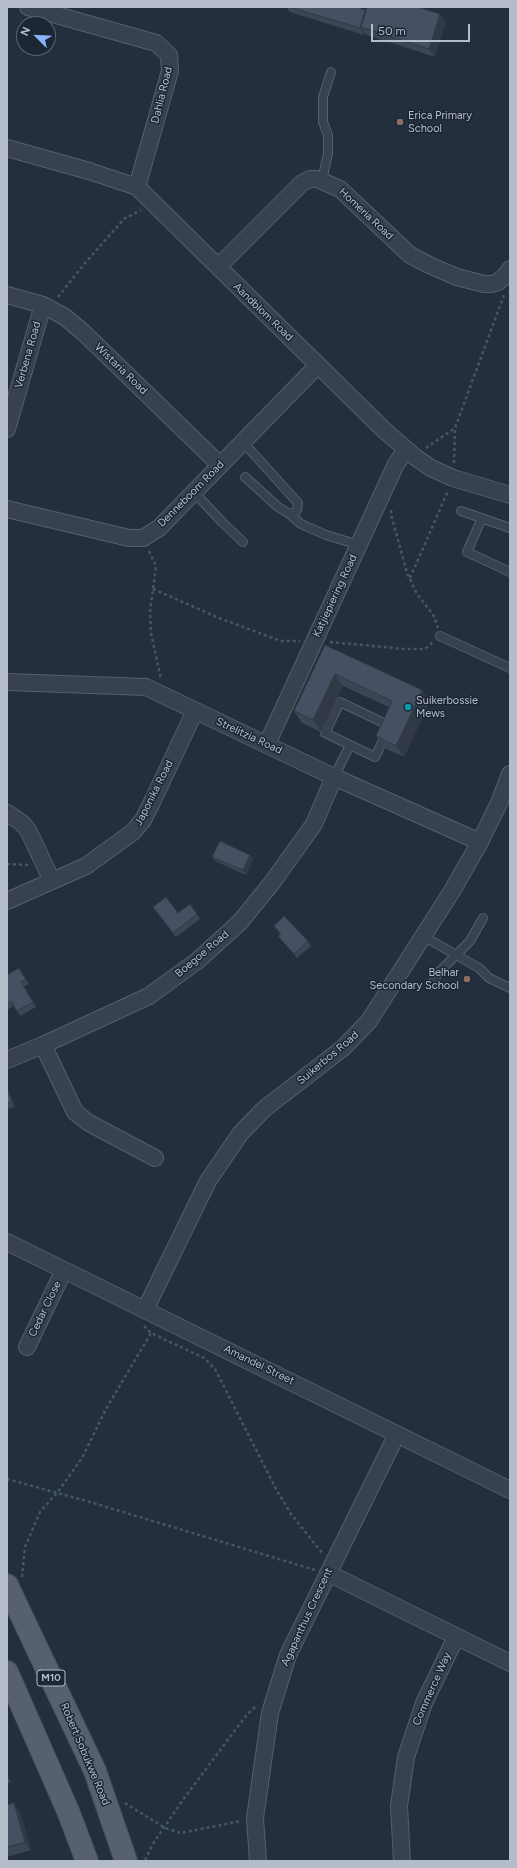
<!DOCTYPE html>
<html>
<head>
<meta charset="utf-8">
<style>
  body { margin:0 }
  #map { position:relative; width:517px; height:1868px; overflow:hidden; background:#242f3e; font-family:Figtree,sans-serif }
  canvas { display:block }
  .frame { position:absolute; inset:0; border:8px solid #b4bcc9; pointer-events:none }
  .north { position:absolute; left:16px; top:16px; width:40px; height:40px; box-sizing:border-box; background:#1d2633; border:1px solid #59626f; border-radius:50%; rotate:294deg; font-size:11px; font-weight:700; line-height:16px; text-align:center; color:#b4bcc9 }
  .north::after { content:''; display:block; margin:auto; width:14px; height:18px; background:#8ab4f8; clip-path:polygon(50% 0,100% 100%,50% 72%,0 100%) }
  .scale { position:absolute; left:371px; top:24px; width:99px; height:18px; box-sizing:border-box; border:2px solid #b4bcc9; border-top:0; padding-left:5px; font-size:12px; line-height:14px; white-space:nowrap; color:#b4bcc9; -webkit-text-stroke:3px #1d2633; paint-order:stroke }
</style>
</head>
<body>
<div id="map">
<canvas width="517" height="1868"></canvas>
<div class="frame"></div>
<div class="north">N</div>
<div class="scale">50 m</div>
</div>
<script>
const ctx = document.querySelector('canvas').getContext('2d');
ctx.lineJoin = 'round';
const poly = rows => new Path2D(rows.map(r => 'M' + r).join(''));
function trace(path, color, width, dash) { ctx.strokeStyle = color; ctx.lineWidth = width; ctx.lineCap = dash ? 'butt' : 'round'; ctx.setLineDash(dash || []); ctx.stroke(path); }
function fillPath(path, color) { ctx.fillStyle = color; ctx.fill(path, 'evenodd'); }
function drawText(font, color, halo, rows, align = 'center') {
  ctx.font = font + ' Figtree,sans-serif'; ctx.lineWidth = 3; ctx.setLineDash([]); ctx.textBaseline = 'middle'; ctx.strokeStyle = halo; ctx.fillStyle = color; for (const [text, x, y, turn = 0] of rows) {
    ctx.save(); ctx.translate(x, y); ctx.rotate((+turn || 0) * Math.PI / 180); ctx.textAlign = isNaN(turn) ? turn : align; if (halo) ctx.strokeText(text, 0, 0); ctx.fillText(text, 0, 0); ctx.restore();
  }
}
const lane = poly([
  [322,180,328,154,328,135,323,122,323,97,331,72],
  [243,442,298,503,297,510,294,514,288,513,278,507,245,477],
  [194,492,222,522,243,542],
  [461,511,510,528],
  [288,513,301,524,326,535,359,545],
  [482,518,467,552,510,572],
  [440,636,510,668],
  [340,702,390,726,375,757,325,733,340,702],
  [334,777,350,745],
  [423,936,479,968,489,978,510,988],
  [431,985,439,972,470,941,483,918]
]);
const street = poly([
  [28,7,156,43,169,55,170,71,137,187],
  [7,148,89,171,137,187,384,430,415,457,431,468,453,478,510,495],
  [218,267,302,183,310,179,317,179,340,189,410,255,429,265,457,277,484,284,492,284,498,282,506,275,510,269],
  [7,295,43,305,65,317,84,333,220,465],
  [7,429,43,305],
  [7,509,129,538,143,538,159,528,318,365],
  [7,682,146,687,334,777,480,842],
  [267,744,396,464,406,450],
  [7,813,22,823,28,830,52,881],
  [7,901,86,866,133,832,143,820,153,800,195,711],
  [43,1045,75,1112,89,1123,155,1158],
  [7,1060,43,1045,149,996,197,961,240,922,271,884,314,824,334,777],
  [7,1242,510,1490],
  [145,1310,208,1181,240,1134,264,1109,343,1048,369,1021,452,891,480,842,499,803,510,774],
  [27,1347,64,1270],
  [328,1573,510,1663],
  [258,1861,255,1818,270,1713,288,1655,397,1434],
  [402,1861,399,1806,406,1757,424,1703,456,1637]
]);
const primary = poly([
  [7,1585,95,1771,126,1861],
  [7,1672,68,1811,87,1861]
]);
trace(lane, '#565f6c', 10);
trace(street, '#565f6c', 18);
trace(primary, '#414a57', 24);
trace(poly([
  [58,297,85,263,124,219,141,210],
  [426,448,455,428,504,295],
  [454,463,455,428],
  [391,510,392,518,407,573,417,594,434,616,438,628],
  [149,551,156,566,150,612,151,633,161,679],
  [410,578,448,491],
  [153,589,219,618,281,641,300,641],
  [330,642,405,649,425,649,434,641],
  [7,864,29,865],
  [144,1326,151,1333,204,1358,215,1369,276,1489,291,1514,323,1554],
  [7,1479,90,1502,315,1570],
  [22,1577,25,1547,40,1512,57,1493,82,1458,106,1409,151,1333],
  [125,1803,165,1828,181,1833,241,1821],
  [145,1860,154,1842,185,1797,245,1717,257,1705]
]), '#44595c', 2.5, [3, 3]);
trace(lane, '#38414e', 8);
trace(street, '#38414e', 16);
trace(primary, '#56606e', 22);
fillPath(poly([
  [286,7,357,7,366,10,446,22,435,57,367,35,365,33,364,35,290,12],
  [325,645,422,690,430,701,404,757,384,748,376,736,389,707,343,686,321,732,302,723,294,711],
  [250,855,253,859,246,875,215,861,212,857],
  [190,904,200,919,176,937,156,911,178,913],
  [274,926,308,941,311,946,297,958,281,940,278,936,280,934],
  [19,968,29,984,24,986,36,1007,20,1016,14,1006,7,1010,7,975],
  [7,1088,9,1091,15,1107,7,1109],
  [7,1773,11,1782,7,1784],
  [7,1805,20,1811,31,1850,7,1857]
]), '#3b4654');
fillPath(poly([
  [365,10,370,16,361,27,365,33,364,35,360,28],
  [440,14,446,22,435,57,429,49],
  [335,674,343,686,321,732,313,720],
  [422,690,430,701,404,757,396,746],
  [250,855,253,859,246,875,243,870],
  [21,982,24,986,36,1007],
  [7,1088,9,1091,15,1107,12,1102],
  [7,1773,11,1782,7,1777],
  [14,1803,20,1811,31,1850,25,1842]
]), '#303945');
const building = poly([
  [289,7,357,7,365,10,360,28,289,7],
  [367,7,418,7,440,14,429,49,361,27,367,7],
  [325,645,422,690,396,746,376,736,392,701,335,674,313,720,294,711,325,645],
  [220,841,250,855,243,870,212,857,220,841],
  [166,897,178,913,190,904,197,914,173,933,153,907,166,897],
  [284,916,308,941,294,954,278,936,281,934,274,926,284,916],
  [19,968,26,980,21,982,33,1002,17,1011,11,1001,7,1004,7,975,19,968],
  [7,1089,12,1102,7,1104,7,1089],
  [14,1803,25,1842,7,1847,7,1805,14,1803]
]);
fillPath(building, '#455162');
trace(building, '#303945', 1);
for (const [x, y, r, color] of [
  [400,122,4,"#8d6e63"],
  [408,707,4,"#0f9aa8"],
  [467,979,4,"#8d6e63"]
]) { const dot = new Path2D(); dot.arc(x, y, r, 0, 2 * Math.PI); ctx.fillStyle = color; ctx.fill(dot); trace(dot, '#1d2633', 1.5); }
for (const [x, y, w] of [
  [51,1678,28]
]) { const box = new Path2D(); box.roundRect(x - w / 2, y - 8, w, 16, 3); ctx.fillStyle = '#1d2633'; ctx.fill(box); trace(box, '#b4bcc9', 1); }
drawText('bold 10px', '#b4bcc9', null, [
  ["M10",51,1678]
]);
drawText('11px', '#b4bcc9', '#1d2633', [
  ["Dahlia Road",162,95,-76],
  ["Homeria Road",366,214,43],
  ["Aandblom Road",263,312,44],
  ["Verbena Road",28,355,-74],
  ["Wistaria Road",121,369,44],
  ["Denneboom Road",191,494,-45],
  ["Katjiepiering Road",335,596,-65],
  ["Strelitzia Road",249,736,25],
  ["Japonika Road",154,793,-63],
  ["Boegoe Road",202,954,-40],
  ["Suikerbos Road",328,1058,-40],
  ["Cedar Close",45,1309,-64],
  ["Amandel Street",259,1365,26],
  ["Agapanthus Crescent",307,1617,-65],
  ["Commerce Way",432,1689,-66],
  ["Robert Sobukwe Road",85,1754,67]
]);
drawText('11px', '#b4bcc9', '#1d2633', [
  ["Erica Primary",408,116],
  ["School",408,129],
  ["Suikerbossie",416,701],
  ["Mews",416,714],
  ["Belhar",459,973,"right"],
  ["Secondary School",459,986,"right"]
], 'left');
</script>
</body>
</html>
